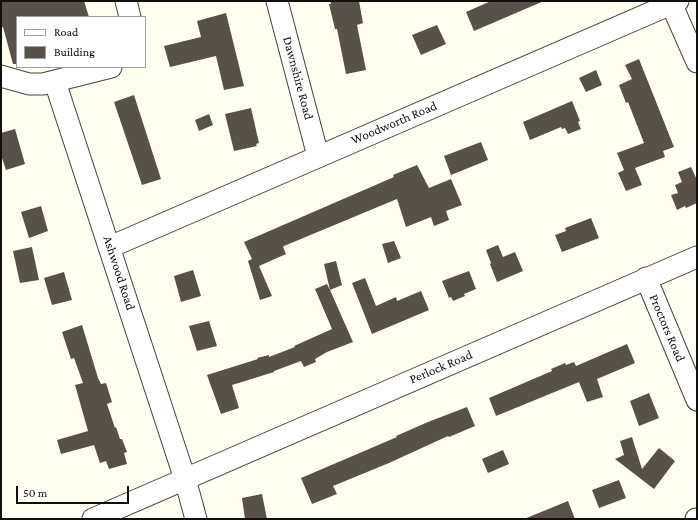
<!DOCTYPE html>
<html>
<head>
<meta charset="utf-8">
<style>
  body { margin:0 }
  #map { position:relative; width:698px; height:520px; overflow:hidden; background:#fffef0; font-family:"Crimson Pro",serif }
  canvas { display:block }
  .frame { position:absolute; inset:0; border:2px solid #0f0f0f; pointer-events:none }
  .legend { position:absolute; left:16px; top:16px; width:130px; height:52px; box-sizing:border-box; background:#fff; border:1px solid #9f9f9f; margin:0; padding:5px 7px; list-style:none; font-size:12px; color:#0f0f0f }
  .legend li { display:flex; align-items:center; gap:8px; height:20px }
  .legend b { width:20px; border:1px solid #9f9f9f }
  .scale { position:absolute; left:16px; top:486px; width:113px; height:18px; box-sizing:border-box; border:2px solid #0f0f0f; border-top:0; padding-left:5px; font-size:12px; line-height:14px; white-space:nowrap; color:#0f0f0f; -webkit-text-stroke:3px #fff; paint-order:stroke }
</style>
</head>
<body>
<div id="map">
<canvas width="698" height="520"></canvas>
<div class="frame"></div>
<ul class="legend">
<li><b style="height:5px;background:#fff"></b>Road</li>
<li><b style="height:11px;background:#58514a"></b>Building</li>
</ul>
<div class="scale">50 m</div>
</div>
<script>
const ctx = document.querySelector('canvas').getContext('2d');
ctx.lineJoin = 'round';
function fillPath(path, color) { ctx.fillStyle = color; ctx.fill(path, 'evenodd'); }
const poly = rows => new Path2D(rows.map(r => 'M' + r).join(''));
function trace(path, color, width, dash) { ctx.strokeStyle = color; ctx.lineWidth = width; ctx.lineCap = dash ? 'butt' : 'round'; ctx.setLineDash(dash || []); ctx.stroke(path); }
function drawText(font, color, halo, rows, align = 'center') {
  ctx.font = font + ' "Crimson Pro",serif'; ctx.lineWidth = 4; ctx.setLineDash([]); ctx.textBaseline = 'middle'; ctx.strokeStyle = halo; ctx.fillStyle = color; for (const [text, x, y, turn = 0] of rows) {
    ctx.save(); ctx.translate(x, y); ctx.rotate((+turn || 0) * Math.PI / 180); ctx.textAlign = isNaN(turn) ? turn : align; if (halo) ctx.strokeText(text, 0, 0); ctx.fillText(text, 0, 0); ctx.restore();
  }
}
fillPath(poly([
  [1,1,84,1,89,17,17,17,17,64,13,64,3,27,1,28],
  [330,1,359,1,363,23,357,25,366,70,346,74,337,29,335,29,329,4,331,4],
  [491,1,544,1,474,31,466,12],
  [226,13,244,86,224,90,216,56,170,67,164,46,201,37,197,21],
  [437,25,446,44,421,55,412,35],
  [639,59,674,147,663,151,665,157,635,168,642,185,626,191,618,173,624,170,617,153,644,143,628,102,626,103,619,85,632,79,625,65],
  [596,70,602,85,586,92,579,78],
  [134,95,161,179,142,185,114,102],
  [572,101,580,121,578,122,581,129,568,134,565,128,562,129,561,127,530,140,523,122],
  [251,108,259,143,256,144,257,146,234,151,225,114],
  [209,114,213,125,199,131,195,120],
  [15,129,25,164,6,170,1,155,1,133],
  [481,142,488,160,451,175,444,156],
  [417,165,429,188,451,179,462,205,446,211,449,220,434,226,431,217,406,227,397,199,284,246,283,247,286,254,259,266,272,296,260,300,248,261,252,259,244,242,394,177,393,175],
  [691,167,697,180,697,203,686,208,685,206,677,210,671,195,678,193,675,185,682,182,678,172],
  [41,206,48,231,29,238,21,212],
  [591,218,599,238,562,252,555,235,566,231,565,228],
  [394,241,401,258,388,263,382,244],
  [498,245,503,257,515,252,523,271,497,282,490,264,491,263,486,250],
  [32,247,39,280,20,283,13,251],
  [336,261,342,285,330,290,353,342,327,352,315,359,316,362,304,367,301,361,274,371,274,372,232,385,239,408,221,414,207,375,258,359,257,358,269,355,269,357,295,347,294,346,332,329,315,289,327,284,330,290,324,264],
  [193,270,201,296,181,302,174,276],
  [469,271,476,289,464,294,465,296,453,301,451,297,449,298,442,281],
  [64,272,72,300,52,305,44,278],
  [365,278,376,306,396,297,397,301,421,291,429,310,372,334,352,283],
  [209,321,217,346,197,351,189,326],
  [82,325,98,378,101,384,106,383,112,402,107,404,115,428,116,427,120,439,122,439,127,452,124,453,127,464,109,469,106,461,100,463,94,445,61,454,57,440,88,431,75,385,83,383,74,358,71,359,62,332],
  [627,344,635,363,597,379,603,397,587,402,579,382,496,416,489,398,552,371,551,369,565,363,566,365,574,362,576,366],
  [649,393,659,418,639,426,630,401],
  [467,407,475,426,449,437,448,436,389,463,333,486,337,494,312,504,301,478,397,437,396,436,428,422],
  [632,437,642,469,659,448,675,461,654,489,615,459,624,455,620,441],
  [503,450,509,464,488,473,482,459],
  [619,480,626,498,599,508,592,490],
  [262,494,267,519,245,519,242,498],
  [568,501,575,519,524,519]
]), '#58514a');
const minor = poly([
  [126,1,130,17],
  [277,1,318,156],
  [670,1,697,62],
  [1,76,29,84,43,84,111,67],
  [55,82,185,479,196,519],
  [110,247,678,1],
  [646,278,697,400],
  [93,519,697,257],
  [696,519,697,519]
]);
trace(minor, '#424242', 23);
trace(minor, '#fff', 21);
drawText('13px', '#0f0f0f', '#fff', [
  ["Dawnshire Road",298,78,75],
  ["Woodworth Road",394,123,-23],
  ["Ashwood Road",119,273,72],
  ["Proctors Road",667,328,67],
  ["Perlock Road",441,367,-23]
]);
</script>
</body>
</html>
